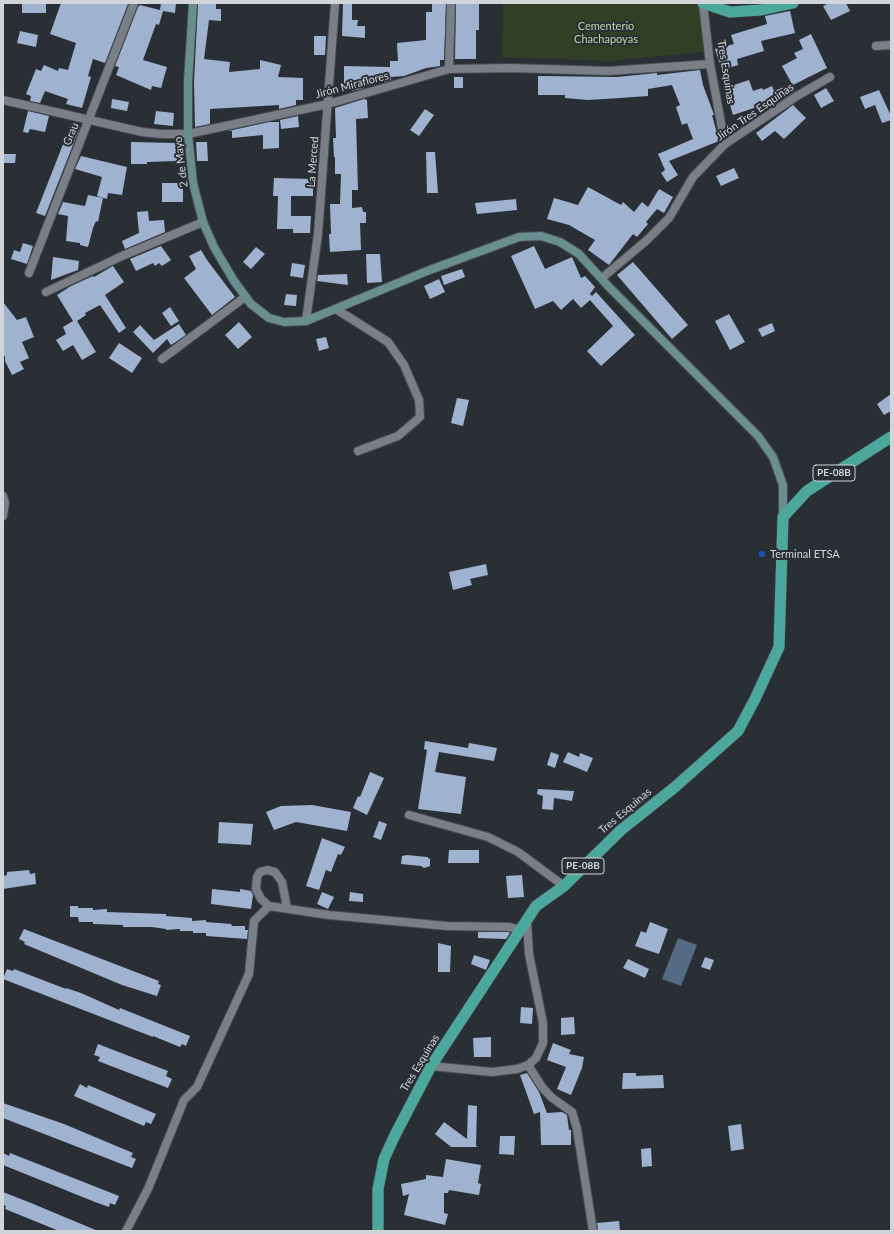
<!DOCTYPE html>
<html>
<head>
<meta charset="utf-8">
<style>
  body { margin:0 }
  #map { position:relative; width:894px; height:1234px; overflow:hidden; background:#2a2f36; font-family:Lato,sans-serif }
  canvas { display:block }
  .frame { position:absolute; inset:0; border:4px solid #d1d4d8; pointer-events:none }
</style>
</head>
<body>
<div id="map">
<canvas width="894" height="1234"></canvas>
<div class="frame"></div>
</div>
<script>
const ctx = document.querySelector('canvas').getContext('2d');
ctx.lineJoin = 'round';
function fillPath(path, color) { ctx.fillStyle = color; ctx.fill(path, 'evenodd'); }
const poly = rows => new Path2D(rows.map(r => 'M' + r).join(''));
function trace(path, color, width, dash) { ctx.strokeStyle = color; ctx.lineWidth = width; ctx.lineCap = dash ? 'butt' : 'round'; ctx.setLineDash(dash || []); ctx.stroke(path); }
function drawText(font, color, halo, rows, align = 'center') {
  ctx.font = font + ' Lato,sans-serif'; ctx.lineWidth = 4; ctx.setLineDash([]); ctx.textBaseline = 'middle'; ctx.strokeStyle = halo; ctx.fillStyle = color; for (const [text, x, y, turn = 0] of rows) {
    ctx.save(); ctx.translate(x, y); ctx.rotate((+turn || 0) * Math.PI / 180); ctx.textAlign = isNaN(turn) ? turn : align; if (halo) ctx.strokeText(text, 0, 0); ctx.fillText(text, 0, 0); ctx.restore();
  }
}
fillPath(poly([
  [503,3,700,3,710,51,610,61,502,57]
]), '#313f25');
fillPath(poly([
  [678,938,697,945,681,986,662,979]
]), '#556b84');
fillPath(poly([
  [22,3,46,3,46,13,22,13],
  [61,3,128,4,105,63,93,59,88,76,91,77,82,108,66,104,68,99,45,91,40,103,30,101,31,96,26,94,36,69,41,71,44,65,58,71,59,68,68,70,76,43,50,34],
  [161,3,176,3,175,13,163,11,159,25,156,24,143,60,167,67,161,88,152,86,151,90,116,75,119,67,115,66,138,7,140,5,160,10],
  [198,3,216,3,216,9,221,9,221,21,209,20,204,59,230,62,229,72,260,69,260,60,281,65,278,77,303,78,303,100,296,100,296,105,279,109,279,105,210,109,210,124,195,127,194,82],
  [343,3,352,3,352,20,358,20,357,26,365,26,365,38,342,36],
  [432,3,446,3,444,60,440,60,440,66,426,68,404,76,391,77,391,80,385,82,364,82,364,88,352,91,352,87,344,87,344,66,390,67,390,61,398,61,397,43,426,40,426,12,432,12],
  [456,3,479,3,479,30,476,30,476,59,455,59],
  [829,3,846,3,850,11,831,20,823,6],
  [790,11,795,33,761,41,764,51,737,59,738,65,722,70,715,49,734,44,731,35,767,24,765,16],
  [20,31,38,35,36,47,17,43],
  [811,34,827,68,793,85,795,91,771,107,769,103,733,115,725,88,749,80,753,91,762,88,763,90,772,86,774,91,792,84,782,66,797,58,794,53,803,49,799,40],
  [314,36,326,36,325,55,314,55],
  [700,70,703,85,713,112,714,115,712,115,719,141,669,161,678,175,667,182,661,173,665,170,658,154,693,139,687,123,682,125,676,107,680,105,672,85,648,89,648,96,620,98,588,100,565,98,565,95,538,95,538,76,617,77,657,73,657,75],
  [454,77,463,77,463,88,454,88],
  [826,88,834,101,821,108,814,95],
  [879,90,891,116,891,120,882,123,875,105,865,109,860,97],
  [112,99,129,102,127,111,111,108],
  [364,99,367,100,368,118,356,119,358,190,352,190,352,208,362,207,363,212,366,212,366,223,360,223,361,250,330,252,329,234,331,234,330,204,340,204,341,174,335,174,335,157,334,157,333,138,336,138,335,108],
  [793,105,806,118,784,139,775,131,762,141,756,133],
  [425,109,434,115,419,136,410,130],
  [28,111,49,116,45,132,30,129,28,133,23,132],
  [156,111,174,113,173,126,154,124],
  [298,116,299,127,281,129,280,120],
  [269,122,279,122,279,148,263,149,263,135,232,138,232,131,228,131],
  [71,124,80,127,45,216,36,213],
  [131,142,177,143,177,161,147,162,147,164,131,164],
  [196,142,207,142,208,161,197,161],
  [426,152,435,152,438,193,427,193],
  [3,154,16,154,15,163,3,163],
  [81,156,127,167,122,195,108,193,107,199,97,196,102,177,75,169],
  [734,168,739,178,721,186,716,176],
  [274,178,313,179,313,196,291,196,291,216,311,216,310,233,293,233,293,229,277,229,278,196,273,196],
  [162,183,183,183,183,202,162,202],
  [588,187,621,205,623,202,634,212,642,202,648,207,659,189,673,197,664,213,657,209,646,222,648,224,637,237,633,234,609,265,588,250,595,240,569,225,547,219,554,198,578,205],
  [88,195,103,198,98,222,96,221,93,228,88,247,80,245,80,243,66,241,68,216,58,214,63,202,85,206],
  [516,199,517,210,477,214,475,203],
  [148,211,149,221,164,220,165,232,125,249,122,241,139,233,137,212],
  [23,243,33,246,27,264,11,259,14,250,20,252],
  [161,246,171,260,162,266,159,263,155,266,153,263,136,271,130,259],
  [534,246,545,269,572,257,581,278,585,276,595,287,590,294,592,296,596,292,635,335,601,366,587,351,613,326,590,300,581,308,573,299,561,310,553,301,535,309,511,256],
  [256,247,265,254,251,269,243,262],
  [201,250,207,260,235,297,212,315,184,278,196,269,189,256],
  [366,254,380,254,382,282,367,283],
  [53,257,79,261,78,270,51,280],
  [633,262,688,325,672,339,617,275],
  [292,263,305,265,303,278,290,276],
  [113,266,124,282,105,295,126,328,119,333,100,305,85,313,86,315,77,321,96,352,82,360,73,345,63,351,56,340,66,334,63,327,73,321,57,295,71,286,93,276,94,277],
  [462,269,465,277,444,285,441,276],
  [347,274,348,285,317,281,318,275],
  [439,279,445,292,430,299,424,286],
  [286,294,297,295,296,306,284,305],
  [3,302,17,320,26,317,34,337,22,342,29,358,20,362,24,369,12,375,5,361,5,356,3,356],
  [170,307,179,321,171,326,162,313],
  [729,314,745,342,730,350,715,321],
  [239,322,252,337,238,349,225,335],
  [772,323,775,331,762,337,758,329],
  [179,324,186,335,171,345,167,339,153,353,133,332,140,325,154,340],
  [326,337,329,348,319,351,316,339],
  [119,343,142,358,132,373,109,358],
  [891,394,891,411,884,415,877,404],
  [457,398,469,400,463,426,451,423],
  [486,564,488,575,470,579,472,585,453,590,449,572],
  [425,741,468,748,469,743,497,748,494,761,439,752,435,772,466,777,461,814,418,809,427,750,424,749],
  [551,752,559,755,555,768,547,765],
  [568,752,579,757,580,753,593,758,587,772,563,762],
  [370,772,384,778,367,815,353,808,358,796,360,797],
  [538,789,574,791,572,801,554,798,553,810,542,809,543,796,537,794],
  [312,805,351,812,347,831,296,822,274,830,266,812,281,806],
  [379,821,387,824,381,840,373,837],
  [219,822,253,824,251,845,218,843],
  [322,838,345,847,341,855,338,854,331,872,326,870,319,890,306,886],
  [449,850,479,850,479,863,448,863],
  [407,855,427,857,430,859,430,866,424,868,421,866,401,864,402,856],
  [29,870,30,874,35,873,36,884,3,889,3,876,7,875,7,872],
  [522,875,524,897,508,898,506,876],
  [212,889,240,892,240,889,251,891,253,895,251,909,211,904],
  [322,892,334,897,328,909,317,904],
  [350,892,363,894,363,902,349,901],
  [70,906,78,906,78,908,93,908,93,910,107,909,107,912,166,914,166,916,192,918,192,921,206,920,206,922,231,924,232,926,245,926,245,930,248,930,247,939,206,936,206,933,193,933,193,931,180,931,180,929,166,930,166,929,152,927,123,927,123,925,93,924,93,922,79,922,78,917,70,917],
  [650,922,668,929,659,954,635,946,641,931,646,933],
  [24,929,159,981,158,984,161,985,157,996,122,985,24,944,25,942,19,939],
  [478,932,508,932,510,933,506,939,478,938],
  [438,943,451,946,450,972,438,972],
  [474,955,490,960,486,970,471,964],
  [705,957,714,960,710,970,701,967],
  [628,959,649,969,645,978,623,968],
  [7,969,13,971,14,969,66,989,66,988,81,993,119,1010,120,1008,190,1036,186,1046,182,1044,180,1047,153,1036,153,1037,3,979],
  [521,1007,533,1008,532,1024,520,1023],
  [574,1017,575,1034,561,1035,561,1018],
  [491,1037,491,1057,474,1057,473,1038],
  [553,1043,571,1050,569,1054,584,1057,582,1068,571,1095,557,1089,566,1067,547,1060],
  [98,1044,168,1071,166,1076,172,1079,168,1088,98,1061,100,1057,94,1055],
  [527,1073,539,1092,547,1113,562,1112,567,1115,569,1130,571,1130,571,1145,541,1145,540,1112,534,1114,520,1075],
  [623,1073,636,1073,636,1076,663,1075,664,1088,622,1089],
  [80,1084,87,1088,88,1085,156,1114,151,1124,146,1122,144,1126,74,1096],
  [3,1103,64,1124,133,1153,131,1157,136,1159,132,1168,3,1118],
  [468,1105,477,1106,476,1146,478,1147,451,1147,435,1134,444,1122,467,1139],
  [741,1124,744,1149,731,1151,728,1126],
  [500,1136,515,1136,514,1155,499,1154],
  [651,1148,652,1166,642,1167,641,1149],
  [3,1153,9,1156,10,1153,119,1196,115,1205,110,1203,109,1207,95,1202,3,1165],
  [446,1159,481,1165,478,1183,481,1184,479,1195,449,1190,448,1193,444,1193,444,1213,448,1214,445,1225,404,1215,409,1194,403,1196,401,1184,426,1179,426,1175,443,1177],
  [3,1192,31,1203,98,1231,59,1231,10,1211,5,1209,6,1206,3,1205],
  [619,1221,620,1231,598,1231,597,1223]
]), '#9fb2d0');
const minor = poly([
  [703,4,710,64,725,144],
  [876,46,891,45],
  [449,69,451,3],
  [3,100,142,132,161,134,188,134,328,104,449,69,511,68,608,71,710,64],
  [29,273,134,3],
  [602,278,647,240,669,218,693,177,725,144,797,96,830,77],
  [46,292,122,256,203,222],
  [336,309,388,342,404,365,419,400,420,417,398,436,358,451],
  [306,321,318,234,335,3],
  [162,359,245,297],
  [409,815,488,837,518,852,564,886],
  [287,908,282,882,275,872,267,870,260,872,257,877,256,889,261,899,269,906,329,915,447,926,509,927,521,930],
  [528,1065,542,1087,551,1097,572,1112,577,1129,593,1231],
  [431,1066,492,1072,517,1069,528,1065,536,1058,543,1043,543,1023,529,954,527,921],
  [126,1231,148,1189,184,1100,197,1087,249,974,254,921,269,906]
]);
const tertiary = poly([
  [3,496,5,503,3,516]
]);
const secondary = poly([
  [193,3,188,82,188,134,193,183,203,222,214,247,234,281,251,304,269,318,284,322,306,321,427,271,519,237,541,236,560,242,579,254,609,287,758,436,773,457,783,485,783,517]
]);
const trunk = poly([
  [703,3,730,12,761,10,793,3],
  [378,1231,378,1189,384,1159,395,1135,431,1066,536,906,564,886,621,830,675,787,738,731,755,699,779,647,783,517,807,491,891,437]
]);
trace(minor, '#484c51', 10);
trace(tertiary, '#484c51', 10);
trace(secondary, '#484c51', 10);
trace(trunk, '#484c51', 12);
trace(minor, '#7a7f87', 8);
trace(tertiary, '#7a7f87', 8);
trace(secondary, '#698e8f', 8);
trace(trunk, '#4da89c', 11);
for (const [x, y, r, color] of [
  [762,554,4,"#1a4fb4"]
]) { const dot = new Path2D(); dot.arc(x, y, r, 0, 2 * Math.PI); ctx.fillStyle = color; ctx.fill(dot); trace(dot, '#2a2f36', 1.5); }
for (const [x, y, w] of [
  [834,473,42],
  [583,866,42]
]) { const box = new Path2D(); box.roundRect(x - w / 2, y - 8, w, 16, 3); ctx.fillStyle = '#2a2f36'; ctx.fill(box); trace(box, '#d1d4d8', 1); }
drawText('bold 10px', '#d1d4d8', null, [
  ["PE-08B",834,473],
  ["PE-08B",583,866]
]);
drawText('11px', '#bad8a3', '#2a2f36', [
  ["Cementerio",606,26],
  ["Chachapoyas",606,39]
]);
drawText('11px', '#d1d4d8', '#2a2f36', [
  ["Tres Esquinas",726,72,81],
  ["Jirón Miraflores",352,85,-15],
  ["Jirón Tres Esquinas",755,112,-35],
  ["Grau",71,134,-67],
  ["2 de Mayo",181,162,-97],
  ["La Merced",313,162,-86],
  ["Tres Esquinas",625,811,-40],
  ["Tres Esquinas",420,1063,-59]
]);
drawText('11px', '#d1d4d8', '#2a2f36', [
  ["Terminal ETSA",770,554]
], 'left');
</script>
</body>
</html>
